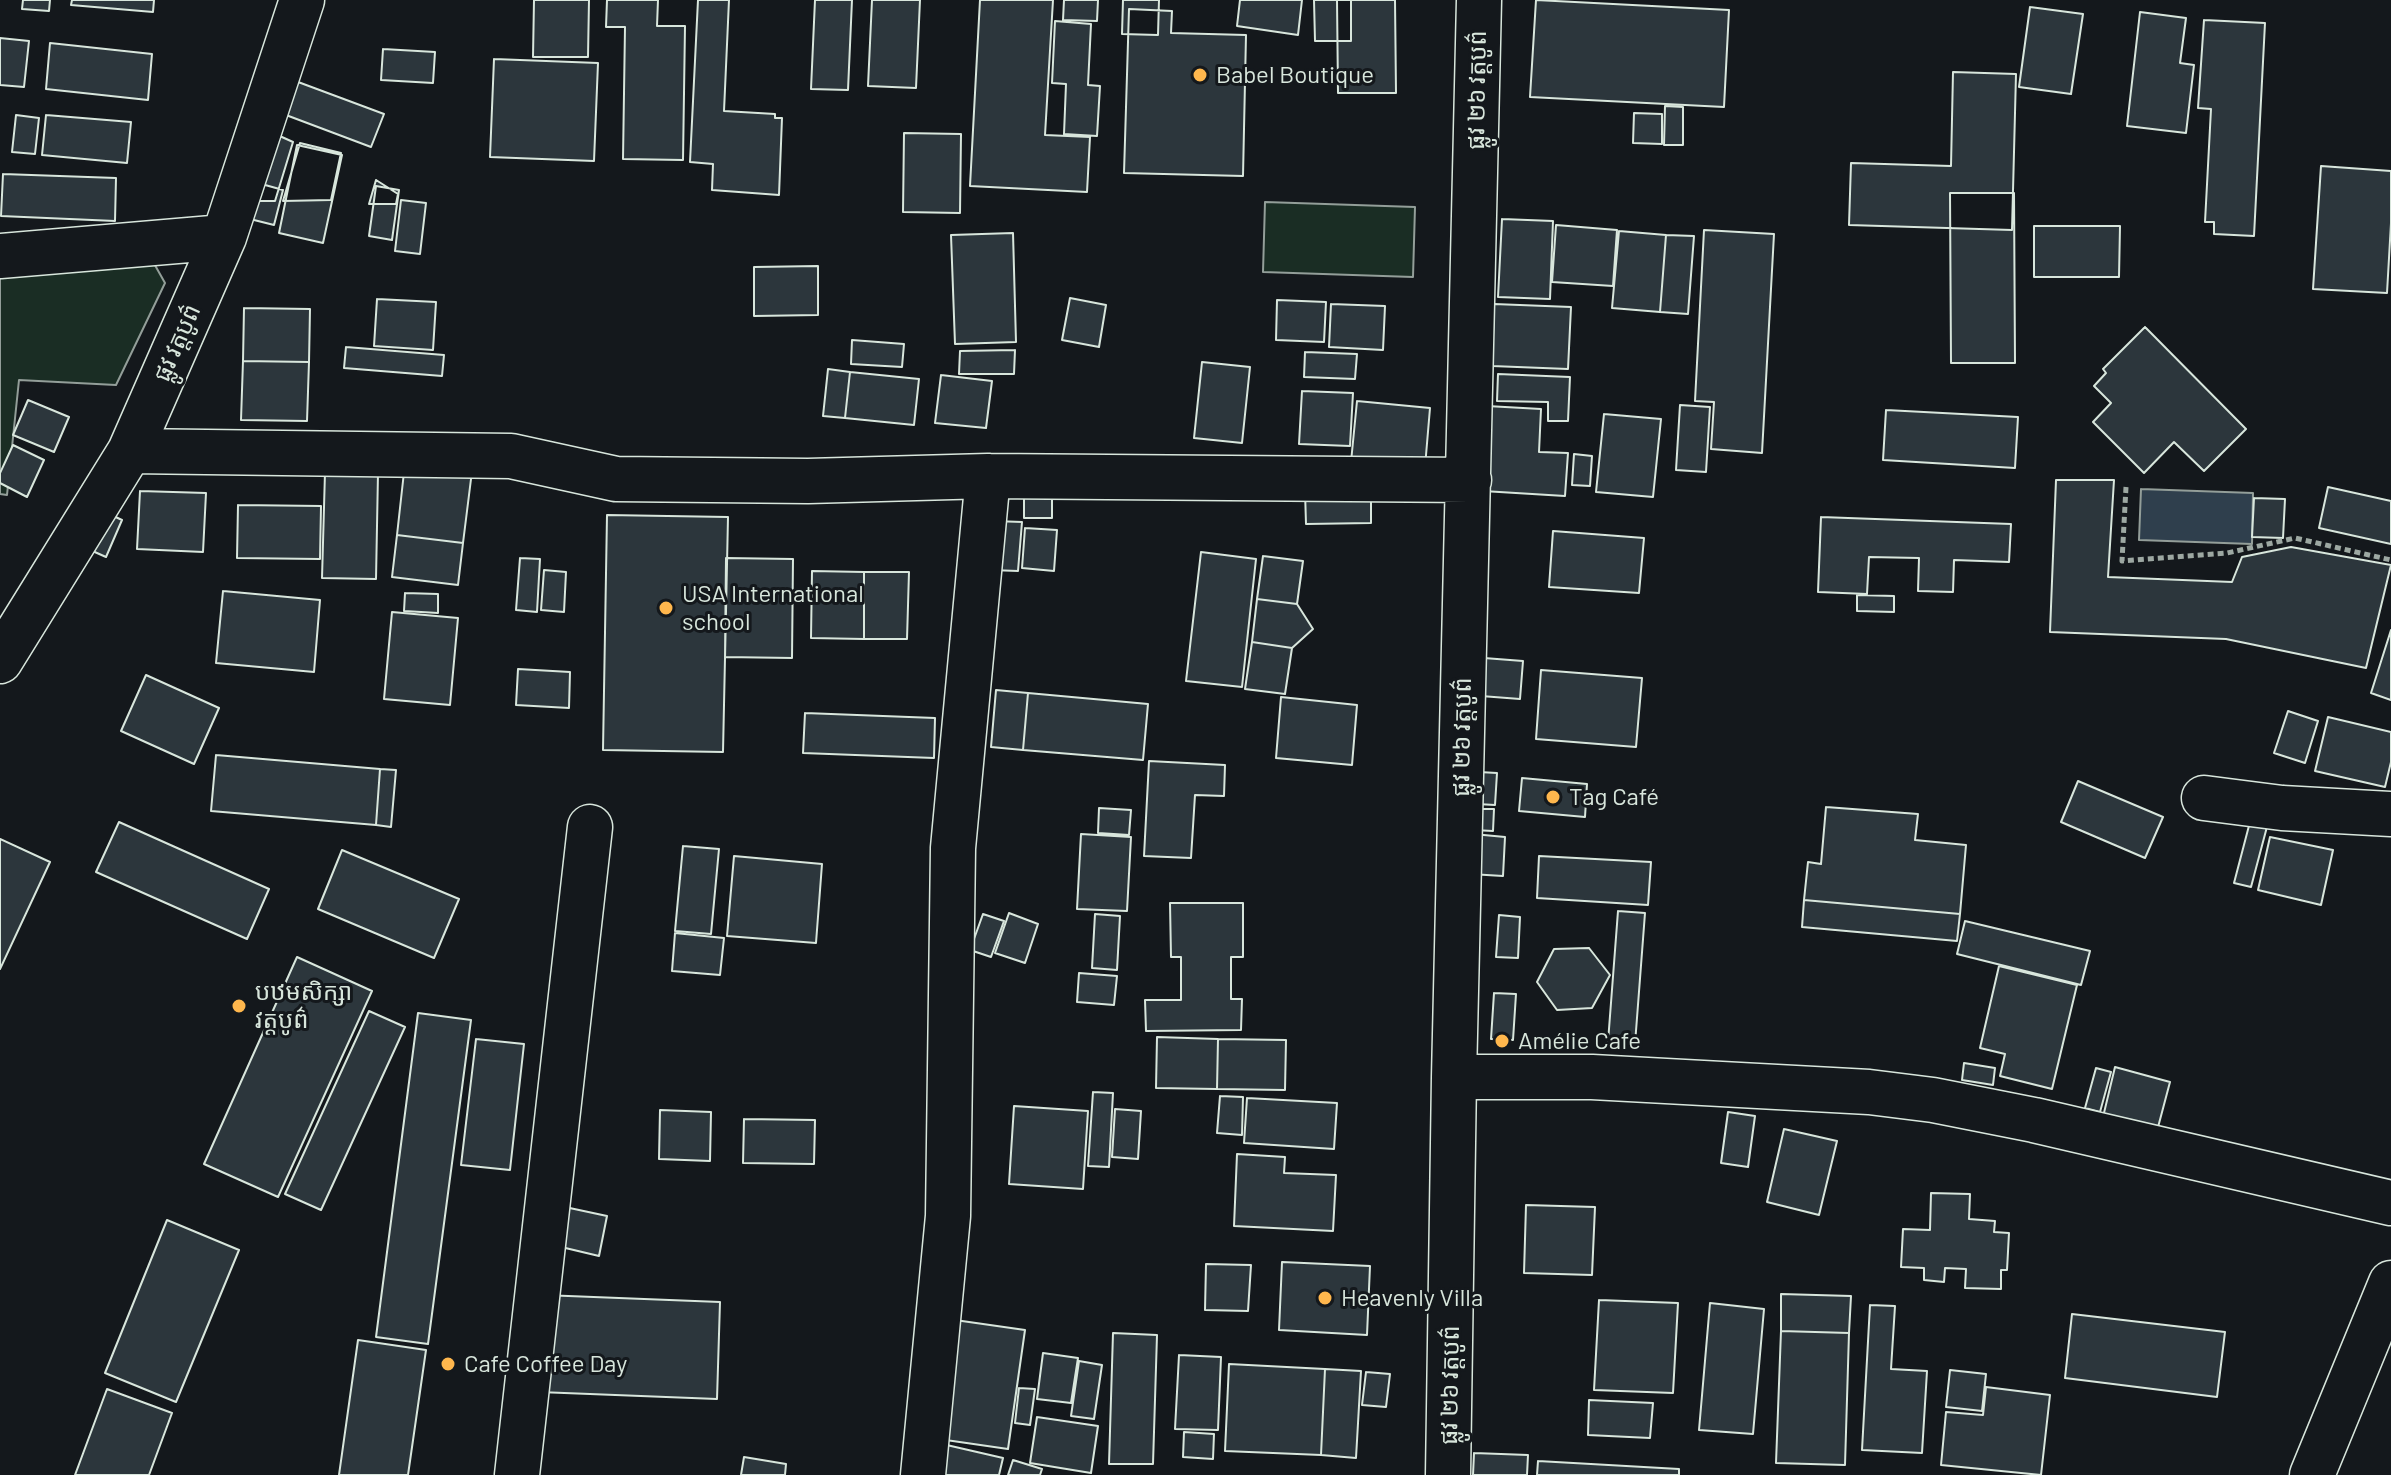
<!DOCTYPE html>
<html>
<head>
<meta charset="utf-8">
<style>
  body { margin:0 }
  canvas { display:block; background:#14181c }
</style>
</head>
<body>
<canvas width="2391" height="1475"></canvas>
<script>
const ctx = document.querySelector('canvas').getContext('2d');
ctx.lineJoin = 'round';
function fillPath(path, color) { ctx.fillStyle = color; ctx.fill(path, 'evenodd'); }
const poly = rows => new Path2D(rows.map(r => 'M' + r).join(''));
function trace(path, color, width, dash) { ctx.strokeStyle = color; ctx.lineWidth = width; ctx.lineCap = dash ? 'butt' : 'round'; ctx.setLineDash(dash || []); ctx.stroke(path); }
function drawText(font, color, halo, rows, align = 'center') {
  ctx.font = font + ' Barlow,"Noto Sans Khmer",sans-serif'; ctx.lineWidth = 6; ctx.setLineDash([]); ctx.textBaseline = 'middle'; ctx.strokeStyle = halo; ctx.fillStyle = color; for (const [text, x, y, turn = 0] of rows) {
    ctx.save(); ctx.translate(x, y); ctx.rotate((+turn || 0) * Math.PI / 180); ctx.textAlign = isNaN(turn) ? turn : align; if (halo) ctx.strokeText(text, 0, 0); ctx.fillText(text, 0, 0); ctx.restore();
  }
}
const green = poly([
  [1265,202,1415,207,1413,277,1263,272,1265,202],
  [147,251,165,283,116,385,19,380,7,495,0,494,0,267,147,251]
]);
fillPath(green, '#1a2d24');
trace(green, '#939e99', 2);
const water = poly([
  [2141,489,2253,493,2252,544,2139,540,2141,489]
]);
fillPath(water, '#2f3f4d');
trace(water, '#939e99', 2);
const building = poly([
  [23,0,50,0,49,11,22,9,23,0],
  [72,0,154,0,153,12,71,5,72,0],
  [534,0,589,0,588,57,533,57,534,0],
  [607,0,658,0,657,26,685,26,683,160,623,159,625,27,606,27,607,0],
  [698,0,729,0,724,111,775,114,775,118,782,118,779,195,712,190,713,164,690,162,698,0],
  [815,0,852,0,848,90,811,89,815,0],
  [872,0,920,0,916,88,868,86,872,0],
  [980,0,1053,0,1045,135,1090,137,1087,192,970,186,980,0],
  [1064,0,1098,0,1097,21,1063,20,1064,0],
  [1123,0,1159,0,1158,35,1122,34,1123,0],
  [1240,0,1302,0,1298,35,1237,26,1240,0],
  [1314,0,1351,0,1351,41,1315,41,1314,0],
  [1337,0,1395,0,1396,93,1338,93,1337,0],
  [1536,0,1729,10,1724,107,1530,97,1536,0],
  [2030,7,2083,14,2071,94,2019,87,2030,7],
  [1129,9,1172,11,1171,33,1246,35,1243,176,1124,173,1129,9],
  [2140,12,2186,18,2180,63,2194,65,2186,133,2127,126,2140,12],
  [2204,20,2265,23,2254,236,2214,234,2214,222,2205,222,2211,109,2198,108,2204,20],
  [1055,21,1091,24,1088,85,1100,86,1097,136,1064,134,1066,84,1052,83,1055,21],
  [0,38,29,41,24,87,0,85,0,38],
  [50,43,152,54,148,100,46,89,50,43],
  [383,49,435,52,433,83,381,80,383,49],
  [494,59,598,63,594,161,490,157,494,59],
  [1953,72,2016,74,2012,230,1849,225,1851,163,1951,166,1953,72],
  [282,76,384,114,371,147,270,109,282,76],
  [1665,106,1683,107,1683,145,1664,145,1665,106],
  [1634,113,1662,114,1662,144,1633,143,1634,113],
  [16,115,39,118,35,154,12,152,16,115],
  [46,115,131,122,127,163,42,155,46,115],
  [262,128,293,142,275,201,237,201,262,128],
  [904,133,961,134,960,213,903,212,904,133],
  [300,143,341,153,331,200,283,201,300,143],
  [297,145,342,155,323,243,279,233,297,145],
  [2321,166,2391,171,2391,223,2387,293,2313,289,2321,166],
  [3,174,116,178,115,221,1,216,3,174],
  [376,180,398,194,396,204,369,204,376,180],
  [258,183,283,190,274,225,250,219,258,183],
  [376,186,399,190,392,240,369,236,376,186],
  [1950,193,2014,193,2015,363,1951,363,1950,193],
  [401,200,426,203,420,254,395,251,401,200],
  [1502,219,1553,221,1550,299,1498,297,1502,219],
  [1556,225,1617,230,1613,286,1552,282,1556,225],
  [2034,226,2120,226,2119,277,2034,277,2034,226],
  [1704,230,1774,234,1762,453,1711,449,1714,402,1695,401,1704,230],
  [1619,231,1666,235,1660,312,1612,308,1619,231],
  [1013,233,1016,342,955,344,951,235,1013,233],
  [1666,235,1694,236,1688,314,1660,312,1666,235],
  [818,266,818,315,754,316,754,267,818,266],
  [1070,298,1106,305,1099,347,1062,340,1070,298],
  [377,299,436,302,433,350,374,346,377,299],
  [1277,300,1326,302,1324,342,1276,340,1277,300],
  [1331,304,1385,306,1383,350,1329,347,1331,304],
  [1494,304,1571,307,1568,369,1492,366,1494,304],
  [244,308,310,309,309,362,243,361,244,308],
  [2145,327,2246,429,2204,471,2174,442,2144,473,2093,422,2111,403,2094,386,2106,373,2103,369,2145,327],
  [852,340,904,344,902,367,851,364,852,340],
  [346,347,444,355,442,376,344,368,346,347],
  [1015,350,1014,374,959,374,960,351,1015,350],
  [1305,352,1357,354,1355,379,1304,377,1305,352],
  [243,361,309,362,307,421,241,420,243,361],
  [1202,362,1250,367,1242,443,1194,438,1202,362],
  [828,369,850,372,845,418,823,416,828,369],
  [850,372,919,379,914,425,845,418,850,372],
  [1498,374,1570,377,1568,421,1548,421,1548,402,1497,401,1498,374],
  [941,375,992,381,986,428,935,423,941,375],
  [1302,391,1353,393,1350,446,1299,444,1302,391],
  [28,400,69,417,54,452,13,435,28,400],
  [1357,401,1430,408,1425,467,1351,462,1357,401],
  [1680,405,1710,407,1706,472,1676,470,1680,405],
  [1487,406,1541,409,1539,452,1568,453,1565,496,1483,491,1487,406],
  [1886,410,2018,417,2015,468,1883,460,1886,410],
  [1604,414,1661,419,1653,497,1596,492,1604,414],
  [13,445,44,460,27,497,0,483,0,473,13,445],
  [1574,454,1592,456,1590,486,1572,485,1574,454],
  [405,463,472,471,463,543,397,535,405,463],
  [325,472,378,473,376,579,322,578,325,472],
  [2056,480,2114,480,2108,577,2232,582,2242,557,2291,547,2391,565,2366,668,2226,639,2050,632,2056,480],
  [2328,487,2391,501,2391,544,2319,528,2328,487],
  [1371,490,1371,523,1306,524,1305,491,1371,490],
  [140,491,206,493,203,552,137,549,140,491],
  [1024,496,1052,497,1052,518,1024,518,1024,496],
  [2254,498,2285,499,2283,538,2252,537,2254,498],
  [238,505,321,506,320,559,237,558,238,505],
  [105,512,122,520,106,557,88,549,105,512],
  [607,515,728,517,723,752,603,750,607,515],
  [1821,517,2011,524,2009,562,1954,560,1953,592,1918,591,1919,558,1869,557,1867,594,1818,592,1821,517],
  [994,521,1022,522,1018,571,991,570,994,521],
  [1025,528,1057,530,1054,571,1022,568,1025,528],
  [1553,531,1644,538,1639,593,1549,587,1553,531],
  [397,535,463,543,458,585,392,577,397,535],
  [1201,552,1256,559,1242,687,1186,681,1201,552],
  [1263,556,1303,561,1297,604,1257,599,1263,556],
  [520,558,540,559,537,612,516,610,520,558],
  [726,558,793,559,792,658,725,657,726,558],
  [544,570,566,572,564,612,541,610,544,570],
  [812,571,864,572,864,639,811,638,812,571],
  [864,572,909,572,907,639,864,639,864,572],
  [223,591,320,600,314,672,216,663,223,591],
  [405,593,438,594,438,613,404,611,405,593],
  [1857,595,1894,596,1894,612,1857,611,1857,595],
  [1257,599,1297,604,1313,629,1292,648,1252,642,1257,599],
  [392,612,458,618,450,705,384,699,392,612],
  [2391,630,2391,700,2371,693,2391,630],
  [1252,642,1292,648,1285,694,1245,689,1252,642],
  [1484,658,1523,661,1520,699,1481,696,1484,658],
  [518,669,570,672,569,708,516,705,518,669],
  [1541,670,1642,678,1636,747,1536,739,1541,670],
  [146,675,219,708,194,764,121,731,146,675],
  [996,690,1028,693,1023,750,991,747,996,690],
  [1028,693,1148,704,1143,760,1023,750,1028,693],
  [1281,697,1357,705,1352,765,1276,758,1281,697],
  [2288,711,2318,721,2305,763,2274,753,2288,711],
  [805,713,935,718,934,758,803,753,805,713],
  [2328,717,2391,732,2391,762,2385,787,2315,771,2328,717],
  [216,755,380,769,376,825,211,811,216,755],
  [1149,761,1225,765,1224,796,1195,795,1191,858,1144,856,1149,761],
  [380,769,396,770,391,827,376,825,380,769],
  [1479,772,1497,773,1495,805,1477,804,1479,772],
  [1522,778,1587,784,1585,817,1519,811,1522,778],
  [2078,781,2163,817,2145,858,2061,822,2078,781],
  [1826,807,1918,814,1915,840,1966,845,1960,914,1804,900,1808,862,1821,864,1826,807],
  [1099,808,1131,810,1129,835,1098,833,1099,808],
  [1475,809,1494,809,1493,831,1474,830,1475,809],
  [2251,818,2268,823,2251,887,2234,883,2251,818],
  [119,822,269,889,247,939,96,872,119,822],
  [1081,834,1131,837,1127,911,1077,909,1081,834],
  [1473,834,1505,837,1503,876,1470,874,1473,834],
  [2270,837,2333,850,2321,905,2258,890,2270,837],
  [0,839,50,862,0,969,0,839],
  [683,846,719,849,711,934,675,931,683,846],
  [342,850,459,899,434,958,318,909,342,850],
  [734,856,822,864,816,943,727,936,734,856],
  [1539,856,1651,862,1648,905,1537,898,1539,856],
  [1804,900,1960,914,1957,941,1802,927,1804,900],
  [1170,903,1243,903,1243,957,1231,957,1231,999,1242,999,1241,1030,1146,1031,1145,1000,1181,1000,1181,957,1171,957,1170,903],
  [1618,911,1645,913,1635,1044,1608,1042,1618,911],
  [1009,913,1038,924,1025,963,995,953,1009,913],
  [983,914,1004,921,991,957,970,950,983,914],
  [1095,914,1120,916,1117,970,1092,968,1095,914],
  [1499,915,1520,917,1518,958,1496,957,1499,915],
  [1965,921,2090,951,2081,985,1957,954,1965,921],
  [675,933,724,938,720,975,672,971,675,933],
  [1589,948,1610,975,1592,1008,1557,1010,1537,982,1554,949,1589,948],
  [297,957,372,991,278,1197,204,1164,297,957],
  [1999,966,2077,985,2052,1089,2000,1076,2005,1054,1980,1048,1999,966],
  [1079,973,1117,976,1114,1005,1077,1002,1079,973],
  [1494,993,1516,994,1513,1040,1491,1039,1494,993],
  [369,1011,405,1027,321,1210,285,1194,369,1011],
  [418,1013,471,1020,428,1344,376,1337,418,1013],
  [1157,1037,1218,1039,1217,1089,1156,1088,1157,1037],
  [476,1039,524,1044,510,1170,461,1165,476,1039],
  [1218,1039,1286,1040,1285,1090,1217,1089,1218,1039],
  [1964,1063,1995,1068,1993,1085,1962,1080,1964,1063],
  [2115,1067,2170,1082,2157,1131,2103,1117,2115,1067],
  [2096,1068,2111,1072,2100,1112,2085,1108,2096,1068],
  [1093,1092,1113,1093,1109,1167,1088,1166,1093,1092],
  [1220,1096,1243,1097,1242,1135,1217,1133,1220,1096],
  [1247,1098,1337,1103,1334,1149,1244,1143,1247,1098],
  [1014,1106,1088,1111,1083,1189,1009,1184,1014,1106],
  [1115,1109,1141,1111,1138,1159,1112,1157,1115,1109],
  [660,1110,711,1112,710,1161,659,1159,660,1110],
  [1728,1112,1755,1116,1748,1167,1721,1163,1728,1112],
  [744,1119,815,1120,814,1164,743,1163,744,1119],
  [1784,1129,1837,1141,1819,1215,1767,1202,1784,1129],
  [1237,1154,1285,1157,1284,1173,1336,1175,1333,1231,1234,1226,1237,1154],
  [1931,1193,1970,1194,1969,1219,1995,1221,1994,1232,2009,1233,2007,1270,2001,1270,2001,1289,1965,1288,1966,1269,1945,1268,1944,1282,1924,1280,1924,1268,1901,1267,1903,1229,1930,1230,1931,1193],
  [1526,1205,1595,1207,1592,1275,1524,1273,1526,1205],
  [565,1207,607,1216,599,1256,557,1246,565,1207],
  [167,1220,239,1250,176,1402,105,1373,167,1220],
  [1282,1262,1370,1266,1367,1335,1279,1330,1282,1262],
  [1206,1264,1251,1265,1248,1311,1205,1310,1206,1264],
  [1781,1294,1851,1296,1849,1333,1781,1331,1781,1294],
  [543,1295,720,1302,717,1399,539,1392,543,1295],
  [1599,1300,1678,1303,1673,1393,1594,1390,1599,1300],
  [1710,1303,1764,1309,1753,1434,1699,1430,1710,1303],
  [1870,1305,1895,1306,1891,1369,1927,1371,1922,1453,1862,1450,1870,1305],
  [2072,1314,2225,1332,2217,1397,2065,1378,2072,1314],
  [948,1319,1025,1330,1008,1449,932,1438,948,1319],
  [1781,1331,1849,1333,1845,1465,1776,1463,1781,1331],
  [1113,1333,1157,1335,1153,1464,1109,1464,1113,1333],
  [358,1340,426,1350,408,1475,339,1475,358,1340],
  [1043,1353,1078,1358,1071,1403,1037,1399,1043,1353],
  [1179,1355,1221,1357,1218,1430,1175,1429,1179,1355],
  [1079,1361,1102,1365,1094,1419,1071,1416,1079,1361],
  [1229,1364,1325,1369,1321,1455,1225,1451,1229,1364],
  [1325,1369,1361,1371,1356,1458,1321,1455,1325,1369],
  [1950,1370,1986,1374,1982,1411,1946,1407,1950,1370],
  [1366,1372,1390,1374,1386,1407,1362,1405,1366,1372],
  [1986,1387,2050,1395,2041,1475,1941,1465,1946,1412,1983,1415,1986,1387],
  [1019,1388,1035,1389,1030,1425,1015,1423,1019,1388],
  [107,1389,172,1413,149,1475,75,1475,107,1389],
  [1589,1400,1653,1403,1650,1438,1588,1435,1589,1400],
  [1037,1417,1098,1426,1091,1473,1030,1463,1037,1417],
  [1184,1432,1214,1434,1213,1459,1183,1457,1184,1432],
  [938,1443,1003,1458,999,1475,943,1475,938,1443],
  [1474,1453,1528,1455,1527,1475,1473,1475,1474,1453],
  [744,1457,786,1464,785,1475,741,1475,744,1457],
  [1013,1460,1042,1469,1040,1475,1008,1475,1013,1460],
  [1538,1461,1679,1469,1679,1475,1537,1475,1538,1461]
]);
fillPath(building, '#2c363c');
trace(building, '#d8e6dc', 2);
const minor = poly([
  [0,256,224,237],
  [130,451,511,456,616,479,808,481,988,476,1469,480],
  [0,661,130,451,224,237,302,0],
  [2204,798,2282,808,2391,814],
  [1454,1077,1592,1077,1869,1092,1933,1100,2034,1120,2391,1203],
  [517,1475,590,827],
  [923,1475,948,1216,953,848,988,476],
  [1448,1475,1454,1077,1479,0],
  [2312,1475,2391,1283]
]);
trace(minor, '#d8e6dc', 47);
trace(poly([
  [2126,487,2122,561,2227,553,2295,538,2391,560]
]), '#9da8a2', 5, [6, 4]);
trace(minor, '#14181c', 44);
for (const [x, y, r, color] of [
  [1200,75,8,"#ffb74d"],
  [666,608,8,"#ffb74d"],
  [1553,797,8,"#ffb74d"],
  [239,1006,8,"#ffb74d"],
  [1502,1041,8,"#ffb74d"],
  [1325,1298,8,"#ffb74d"],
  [448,1364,8,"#ffb74d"]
]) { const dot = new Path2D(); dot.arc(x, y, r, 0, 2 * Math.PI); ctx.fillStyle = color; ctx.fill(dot); trace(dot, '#14181c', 3); }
drawText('24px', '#d8e6dc', '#14181c', [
  ["Babel Boutique",1216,75],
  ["USA International",682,594],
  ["school",682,622],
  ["Tag Café",1569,797],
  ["បឋមសិក្សា",255,992],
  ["វត្តបូព៌",255,1020],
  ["Amélie Cafe",1518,1041],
  ["Heavenly Villa",1341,1298],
  ["Cafe Coffee Day",464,1364]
], 'left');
drawText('24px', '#d8e6dc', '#14181c', [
  ["ផ្លូវ ២៦ វត្តបូព៌",1477,90,-89],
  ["ផ្លូវ វត្តបូព៌",177,343,-66],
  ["ផ្លូវ ២៦ វត្តបូព៌",1462,737,-89],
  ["ផ្លូវ ២៦ វត្តបូព៌",1450,1385,-89]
]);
</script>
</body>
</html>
